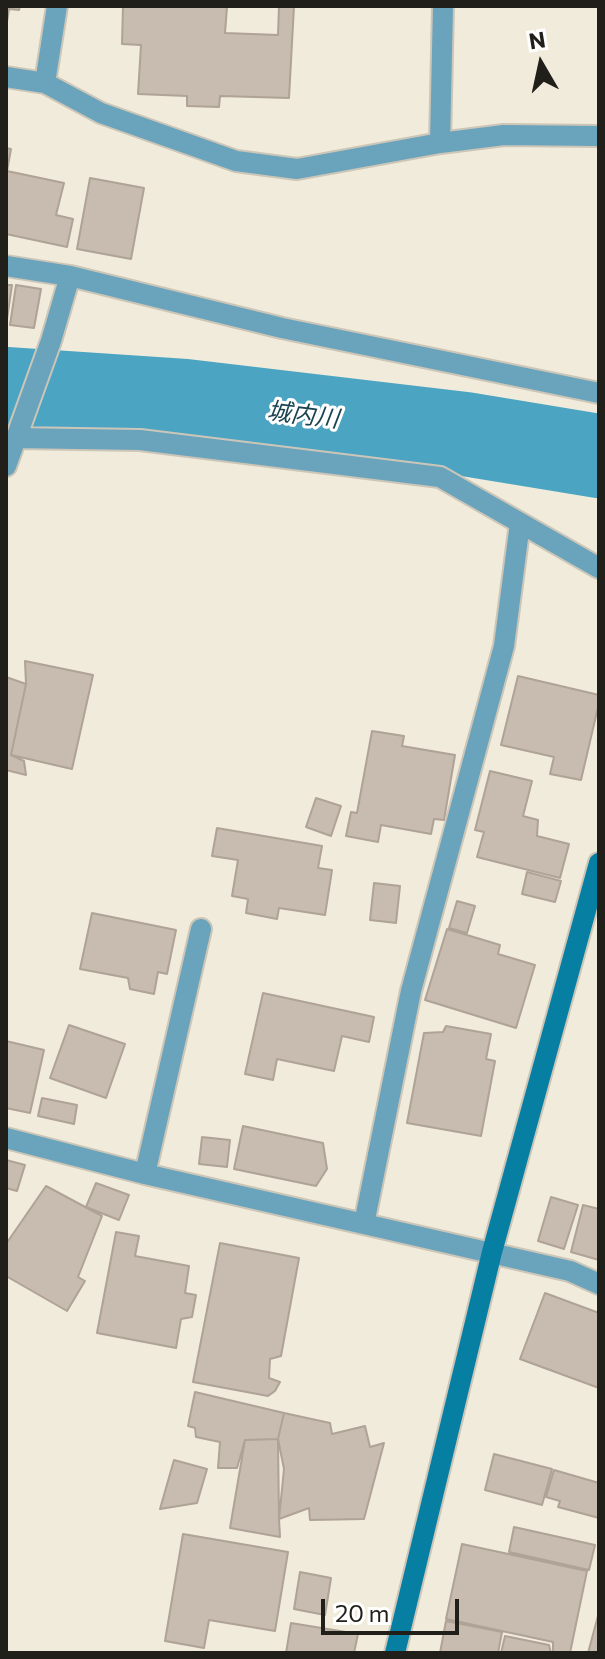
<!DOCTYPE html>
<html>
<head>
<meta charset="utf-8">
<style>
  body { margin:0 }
  #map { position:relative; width:605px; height:1659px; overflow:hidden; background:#f1ebdb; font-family:Commissioner,sans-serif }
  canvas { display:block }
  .frame { position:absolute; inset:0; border:8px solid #211f19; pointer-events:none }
  .north { position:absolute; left:501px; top:24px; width:80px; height:80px; -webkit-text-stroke:6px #fff; paint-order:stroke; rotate:351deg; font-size:22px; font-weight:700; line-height:32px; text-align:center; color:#211f19 }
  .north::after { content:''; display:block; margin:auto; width:28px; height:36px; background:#211f19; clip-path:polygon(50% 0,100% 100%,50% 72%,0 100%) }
  .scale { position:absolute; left:321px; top:1599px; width:138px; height:36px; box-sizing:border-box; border:4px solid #211f19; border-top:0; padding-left:10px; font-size:24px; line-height:28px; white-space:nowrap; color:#211f19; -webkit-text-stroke:6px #fff; paint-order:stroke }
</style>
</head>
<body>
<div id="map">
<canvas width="605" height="1659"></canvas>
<div class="frame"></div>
<div class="north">N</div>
<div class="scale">20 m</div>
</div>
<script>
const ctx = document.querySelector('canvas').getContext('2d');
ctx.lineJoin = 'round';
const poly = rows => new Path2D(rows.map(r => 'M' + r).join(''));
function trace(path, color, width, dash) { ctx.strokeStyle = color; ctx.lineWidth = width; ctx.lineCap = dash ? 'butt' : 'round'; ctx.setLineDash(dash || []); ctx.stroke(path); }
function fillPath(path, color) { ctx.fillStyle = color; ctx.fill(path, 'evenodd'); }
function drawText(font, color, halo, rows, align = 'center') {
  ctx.font = font + ' Commissioner,"Noto Sans JP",sans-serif'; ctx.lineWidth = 6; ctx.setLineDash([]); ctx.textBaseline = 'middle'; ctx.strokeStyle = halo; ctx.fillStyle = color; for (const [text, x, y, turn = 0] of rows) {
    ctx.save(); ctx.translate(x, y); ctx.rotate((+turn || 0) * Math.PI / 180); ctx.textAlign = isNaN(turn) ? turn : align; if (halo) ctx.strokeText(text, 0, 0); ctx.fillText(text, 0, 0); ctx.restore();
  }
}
trace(poly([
  [6,389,185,401,465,434,599,456]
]), '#4ca4c3', 84);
const building = poly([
  [6,6,20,6,19,10,9,9,7,22,6,22,6,6],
  [123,6,235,6,227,7,225,33,278,35,279,6,294,6,289,98,220,96,219,107,187,106,187,96,138,94,141,45,122,44,123,6],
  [6,148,11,149,7,171,64,183,56,215,73,219,67,247,6,234,6,148],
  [90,178,144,188,131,259,77,249,90,178],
  [6,285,12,285,6,326,6,285],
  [16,285,41,289,34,328,10,325,16,285],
  [25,661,93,675,72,769,11,755,26,684,25,661],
  [518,676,599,695,599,703,581,780,550,774,554,757,501,745,518,676],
  [6,677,26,684,11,755,24,761,26,775,6,770,6,677],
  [372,731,404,736,402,746,455,755,444,820,434,819,431,834,381,825,378,842,346,836,351,812,357,813,372,731],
  [490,771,532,781,523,816,538,820,537,836,569,844,560,878,477,857,484,832,475,830,490,771],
  [316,798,341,806,331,836,306,827,316,798],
  [217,828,322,846,318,868,332,870,325,915,279,908,277,919,246,913,248,899,232,896,238,860,212,856,217,828],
  [527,872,561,881,555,902,522,894,527,872],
  [374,883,400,886,396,923,370,920,374,883],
  [457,901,475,906,467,933,449,928,457,901],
  [92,913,176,930,167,974,158,972,154,994,130,989,128,978,80,969,92,913],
  [447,929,500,945,498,954,535,965,516,1028,425,1000,447,929],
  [263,993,374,1017,369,1042,342,1036,334,1071,277,1059,273,1080,245,1074,263,993],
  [69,1025,125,1044,106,1098,50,1078,69,1025],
  [446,1026,491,1034,486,1059,495,1061,481,1136,407,1123,424,1033,443,1032,446,1026],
  [6,1041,44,1050,30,1113,6,1108,6,1041],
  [42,1098,77,1105,74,1124,38,1116,42,1098],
  [243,1126,323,1143,327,1169,316,1186,234,1169,243,1126],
  [202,1137,230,1140,227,1167,199,1164,202,1137],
  [6,1160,25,1165,17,1191,6,1188,6,1160],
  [96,1183,129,1195,119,1220,86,1207,96,1183],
  [46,1186,102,1216,78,1277,85,1281,67,1311,6,1276,6,1244,46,1186],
  [551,1197,578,1205,564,1249,538,1241,551,1197],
  [583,1205,599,1209,599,1260,571,1252,583,1205],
  [116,1232,139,1236,135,1256,189,1266,185,1293,196,1295,192,1317,181,1319,176,1348,97,1333,116,1232],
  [220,1243,299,1258,281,1356,270,1359,269,1378,280,1382,275,1391,268,1396,193,1382,220,1243],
  [545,1293,599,1313,599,1388,520,1359,545,1293],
  [195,1392,284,1413,278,1439,245,1440,237,1468,218,1468,220,1442,196,1437,195,1428,188,1426,195,1392],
  [284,1413,330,1423,332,1434,365,1426,370,1447,384,1443,364,1519,310,1520,309,1508,279,1519,278,1439,284,1413],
  [278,1439,284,1469,279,1519,280,1537,230,1528,245,1440,278,1439],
  [494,1454,552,1469,542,1505,485,1490,494,1454],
  [174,1460,207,1469,197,1503,160,1509,174,1460],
  [554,1470,599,1483,599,1518,558,1507,560,1501,546,1497,554,1470],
  [514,1527,595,1545,589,1570,509,1552,514,1527],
  [183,1534,288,1552,275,1631,209,1620,204,1648,165,1641,183,1534],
  [462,1544,587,1571,570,1653,553,1653,553,1642,446,1619,462,1544],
  [300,1572,331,1578,325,1615,294,1609,300,1572],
  [599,1612,599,1653,588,1653,599,1612],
  [446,1621,502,1632,498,1653,440,1653,446,1621],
  [291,1623,358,1634,354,1653,286,1653,291,1623],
  [505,1636,549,1645,551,1653,501,1653,505,1636]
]);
fillPath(building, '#c8bbaf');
trace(building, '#afa296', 2);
const street = poly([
  [57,6,45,83,101,113,236,161,297,169,440,143,504,135,599,136],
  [6,77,45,83],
  [440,143,443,6],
  [6,266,70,276,282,328,599,393],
  [16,438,140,440,440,477,599,568],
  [6,466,51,341,70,276],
  [6,1138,145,1174,201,929],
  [145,1174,570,1271,599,1284],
  [364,1224,411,991,504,646,520,523]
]);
const secondary = poly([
  [395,1653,492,1252,599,863]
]);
trace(street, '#ccc6b8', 24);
trace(secondary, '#ccc6b8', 24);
trace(street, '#6aa3bc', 20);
trace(secondary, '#077fa3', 20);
drawText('italic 24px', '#1b4350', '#fff', [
  ["城内川",303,415,7]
]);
</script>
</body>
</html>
